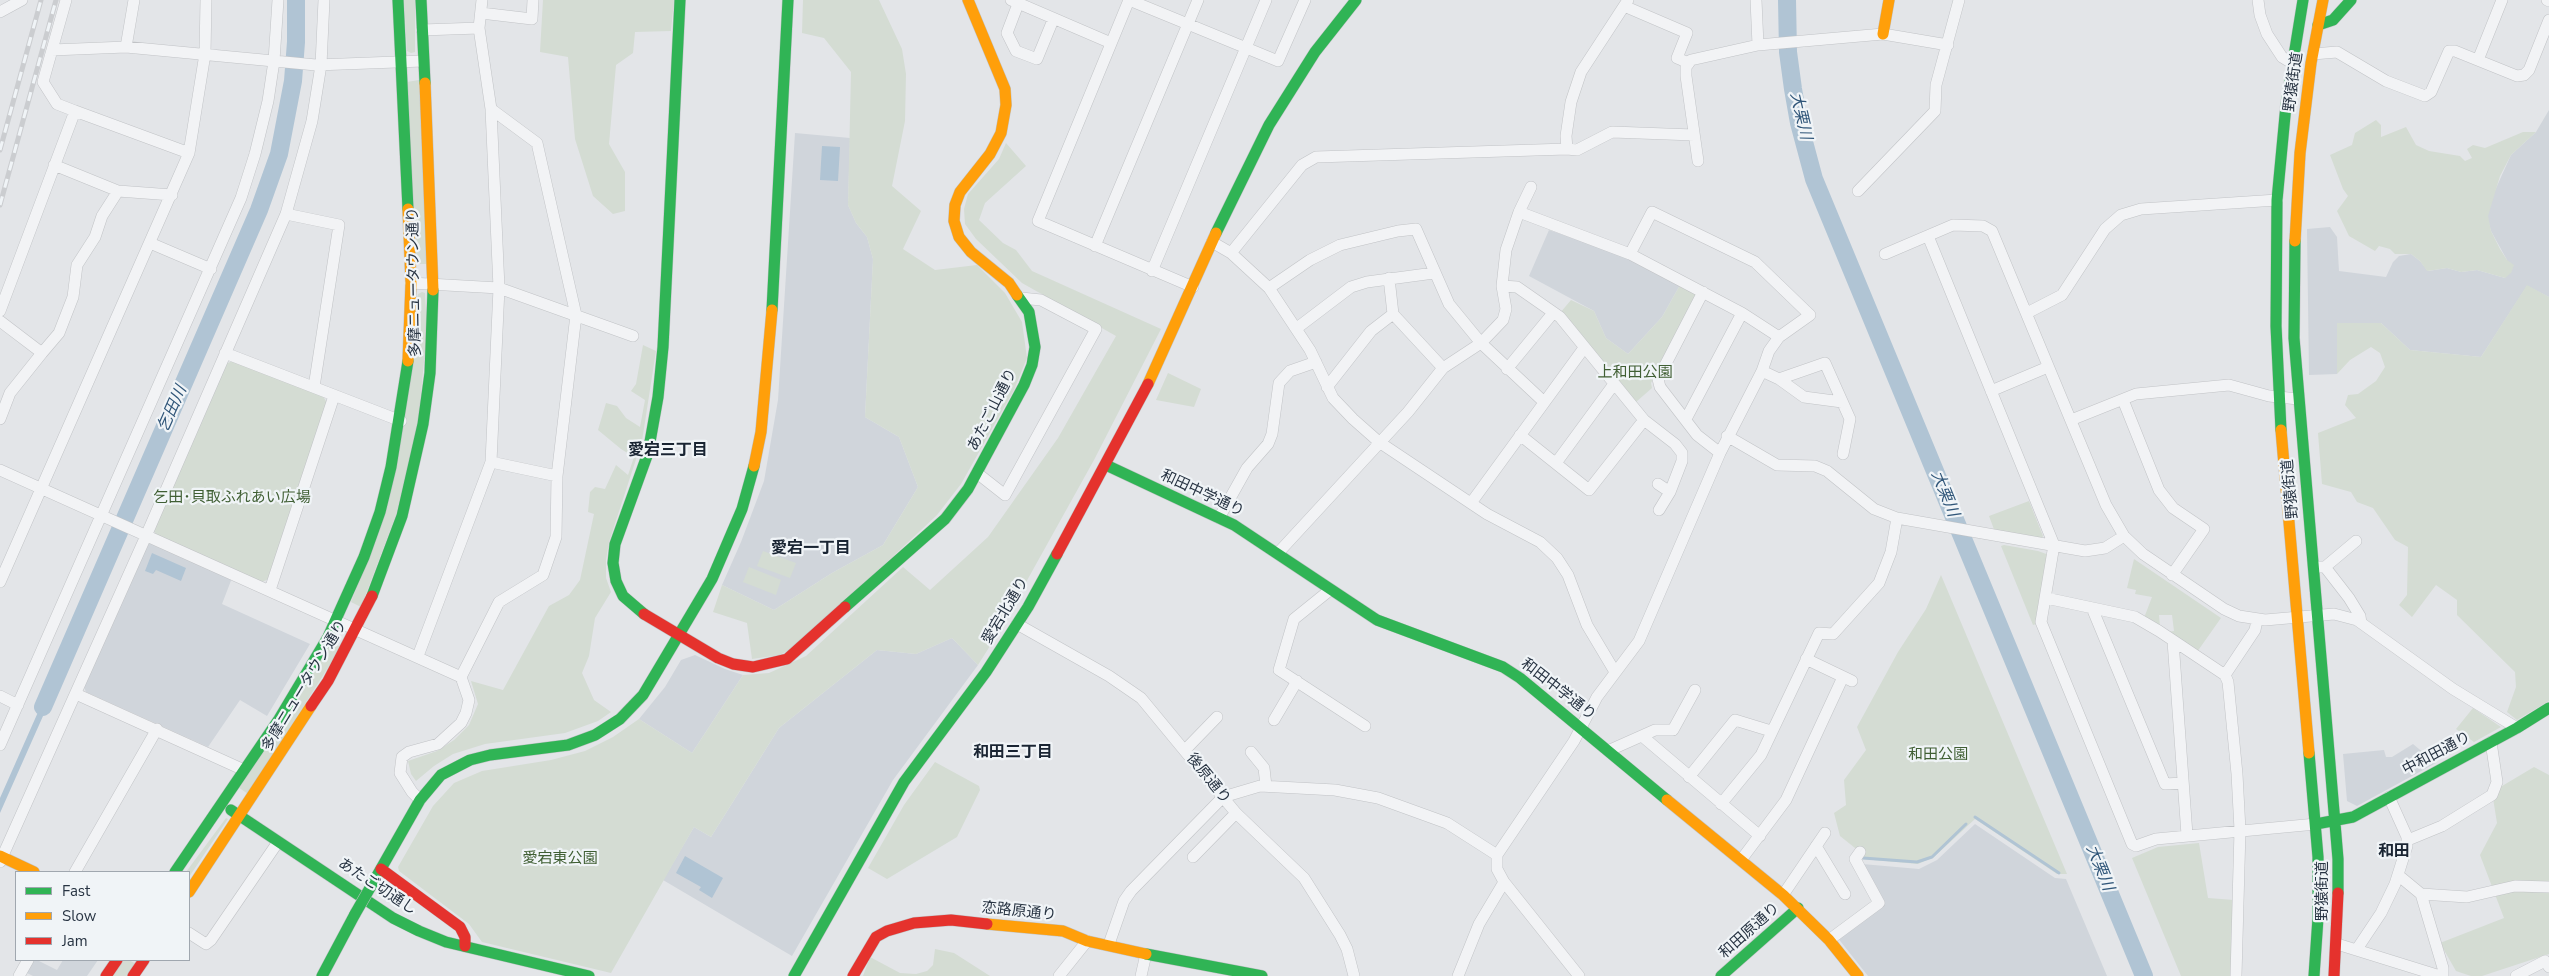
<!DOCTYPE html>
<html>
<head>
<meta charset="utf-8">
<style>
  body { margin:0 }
  #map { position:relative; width:2549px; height:976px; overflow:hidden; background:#e3e5e8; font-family:"Nunito Sans",sans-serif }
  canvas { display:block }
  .legend { position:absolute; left:15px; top:871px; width:175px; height:90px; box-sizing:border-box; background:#f0f4f7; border:1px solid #a0a7af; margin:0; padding:6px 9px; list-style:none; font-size:15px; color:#283443 }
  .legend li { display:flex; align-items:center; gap:10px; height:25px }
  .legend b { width:25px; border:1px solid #a0a7af }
</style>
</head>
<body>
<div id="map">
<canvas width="2549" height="976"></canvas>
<ul class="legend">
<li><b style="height:6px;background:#30b455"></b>Fast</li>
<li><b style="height:6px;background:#ff9f0a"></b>Slow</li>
<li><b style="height:6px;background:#e5322d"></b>Jam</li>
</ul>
</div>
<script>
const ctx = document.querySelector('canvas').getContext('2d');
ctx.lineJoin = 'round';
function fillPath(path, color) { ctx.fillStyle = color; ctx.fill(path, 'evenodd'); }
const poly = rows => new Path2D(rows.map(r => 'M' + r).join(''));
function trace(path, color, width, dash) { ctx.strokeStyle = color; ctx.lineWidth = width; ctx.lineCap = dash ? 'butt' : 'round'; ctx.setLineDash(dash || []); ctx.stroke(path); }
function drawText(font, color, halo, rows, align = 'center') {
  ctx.font = font + ' "Nunito Sans","Noto Sans JP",sans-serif'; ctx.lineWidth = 4.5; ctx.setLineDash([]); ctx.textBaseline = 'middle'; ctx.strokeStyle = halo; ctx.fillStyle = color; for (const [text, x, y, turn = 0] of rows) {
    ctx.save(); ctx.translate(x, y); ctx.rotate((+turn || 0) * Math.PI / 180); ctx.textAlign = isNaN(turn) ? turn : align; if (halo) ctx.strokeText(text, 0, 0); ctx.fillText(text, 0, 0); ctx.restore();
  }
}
fillPath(poly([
  [2549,110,2549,297,2527,286,2481,357,2410,350,2381,323,2337,323,2337,374,2309,375,2307,229,2330,227,2337,237,2339,271,2386,277,2393,262,2399,256,2411,254,2420,261,2428,271,2447,268,2461,272,2477,270,2505,278,2507,260,2491,231,2487,217,2492,197,2511,155,2536,132],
  [795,133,850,138,848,205,856,223,867,237,873,259,865,417,899,437,918,487,883,545,832,573,774,610,722,585,741,542,764,481,778,400],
  [1549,230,1587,243,1606,247,1680,285,1662,317,1628,354,1606,338,1594,311,1529,276],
  [152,542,232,578,222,604,310,644,267,716,240,700,208,747,86,692,83,685,146,546],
  [952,638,978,665,893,780,792,956,663,880,694,827,711,837,779,728,877,650,916,654],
  [695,655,725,669,743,675,692,753,639,719,665,687,681,660],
  [2413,744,2436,763,2357,806,2347,801,2343,754,2384,750,2386,757,2392,757],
  [1975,824,2055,878,2066,879,2107,976,1868,976,1837,937,1884,904,1862,864,1919,869,1937,860],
  [32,960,37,960,57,970,63,960,98,960,87,976,33,976,25,972]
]), '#d0d5db');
fillPath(poly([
  [404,0,415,0,415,52,411,53,407,51],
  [543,0,674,0,671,31,635,32,633,53,616,65,609,144,625,172,625,211,613,214,593,196,575,139,568,57,540,52],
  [803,0,879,0,902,49,906,74,905,121,892,186,921,211,903,249,935,270,977,265,1005,293,1022,322,1027,358,1014,390,961,484,937,515,801,643,780,655,752,659,747,623,713,612,722,585,774,610,832,573,883,545,918,487,899,437,865,417,873,259,867,237,856,223,848,205,851,72,824,38,802,33],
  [419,80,427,264,415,264,407,82],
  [2376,120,2381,125,2381,137,2406,127,2416,145,2429,151,2460,156,2465,161,2472,158,2467,149,2473,145,2485,148,2523,132,2536,132,2511,155,2500,176,2488,216,2491,231,2500,249,2507,260,2514,265,2511,273,2505,278,2477,270,2461,272,2447,268,2427,271,2420,261,2411,254,2395,254,2390,249,2379,246,2375,251,2349,236,2337,211,2348,196,2343,189,2330,155,2352,145,2355,133],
  [1006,143,1026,166,985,203,979,220,1003,243,1016,250,1032,271,1161,329,1094,460,995,638,978,665,952,638,916,654,877,650,779,728,711,837,694,827,611,973,482,942,469,924,399,871,398,867,433,806,454,783,482,771,551,760,585,751,613,737,639,719,692,753,743,675,769,673,806,656,903,567,930,590,988,537,1058,438,1116,336,1022,283,976,239,965,224,964,209,968,194,999,159],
  [1680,285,1695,292,1696,297,1651,383,1652,388,1636,402,1560,313,1571,300,1594,311,1606,338,1628,354,1662,317],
  [2527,285,2549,297,2549,701,2517,720,2507,712,2516,687,2515,672,2457,615,2457,600,2436,585,2412,617,2399,605,2407,595,2408,547,2395,540,2373,508,2357,502,2351,492,2322,484,2318,433,2356,418,2345,405,2348,395,2358,394,2376,381,2385,367,2380,353,2371,347,2350,360,2337,374,2337,323,2381,323,2410,350,2481,357],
  [422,292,425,293,427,330,418,424,396,515,361,607,351,602,368,559,418,294],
  [643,345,656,351,642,441,609,542,606,560,606,578,611,592,595,618,589,656,582,673,594,700,611,712,598,721,565,733,485,744,453,754,434,766,416,781,411,774,408,761,437,751,454,740,469,725,478,704,471,681,503,690,549,606,569,595,580,580,594,514,588,512,590,492,595,487,605,489,616,465,628,475,634,457,621,449,598,430,606,403,617,406,626,418,640,427,645,400,631,391,636,384],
  [233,361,323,396,327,403,271,578,262,582,157,536,151,526,222,365],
  [1168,373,1201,389,1194,407,1156,400],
  [2029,501,2043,536,2041,539,1995,532,1989,516],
  [2004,545,2038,551,2049,555,2036,624,2033,625,2001,546],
  [763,551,796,563,790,578,757,566],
  [2134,559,2221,618,2197,652,2167,632,2174,631,2172,615,2159,615,2160,627,2144,618,2152,597,2135,594,2136,590,2127,588],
  [749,567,781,580,776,595,743,582],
  [1941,575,2067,874,2057,874,1975,819,1934,857,1918,864,1862,859,1860,852,1840,836,1834,813,1846,805,1844,780,1866,750,1857,727,1898,652,1926,609],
  [330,642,341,647,248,794,238,787],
  [2473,708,2501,727,2474,742,2456,729],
  [935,762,979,786,980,790,957,837,887,879,868,868,904,805],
  [2534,767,2549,775,2549,954,2482,976,2471,976,2456,971,2440,943,2504,918,2480,855,2497,823,2492,792],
  [226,818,228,819,189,877,189,872,186,872],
  [2199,843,2208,898,2234,900,2231,976,2181,976,2132,858,2158,847],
  [935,949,954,953,990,976,863,976,870,957,900,973,916,974,927,971,933,965],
  [123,960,129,960,136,964,128,976,112,976]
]), '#d4dcd3');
fillPath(poly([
  [822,146,840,147,838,181,820,180],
  [152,553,186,568,181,581,156,570,153,574,145,571],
  [50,685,55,689,0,813,0,798],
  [685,856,723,878,712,898,699,890,701,887,676,873]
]), '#b0c4d4');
trace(poly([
  [1975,817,2059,873],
  [1863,858,1917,862,1932,857,1966,824]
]), '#b0c4d4', 3);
trace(poly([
  [1787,0,1788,52,1793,89,1799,123,1814,179,2144,976],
  [43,707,259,210,279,154,293,81,296,42,296,0]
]), '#b0c4d4', 18);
const street = poly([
  [1011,0,1111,43],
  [1129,0,1038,221,1193,287],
  [1129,0,1278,61,1305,0],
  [1756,0,1758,45],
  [2258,0,2260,15,2267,34,2282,57,2292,63],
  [2547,0,2549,1],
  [1018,4,1007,33,1016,51,1037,59,1053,20],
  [1624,6,1687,33,1677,58,1689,63],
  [0,12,22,0],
  [481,13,532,19,533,0],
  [422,30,479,28],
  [126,47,134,0],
  [52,50,126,47,316,65,423,61],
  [2313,54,2337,52,2386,81,2425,96,2431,92,2449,51,2455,51,2517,76,2524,75,2529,70,2549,20],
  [2478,60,2502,0],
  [75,111,189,153],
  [1567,149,1566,136,1571,102,1581,72,1628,0],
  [1698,161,1686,76,1686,67,1691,60,1758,45,1883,34,1948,45],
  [54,165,118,191,172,195],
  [1858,191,1935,111,1936,85,1959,0],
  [1519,212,1630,254,1742,313,1779,337],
  [286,214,339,225,314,387],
  [1928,236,2054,545,2041,622,2132,844,2136,846,2156,839,2316,824],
  [1212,242,1231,253,1269,288,1310,350,1333,398,1353,419,1379,442,1487,514,1540,542,1557,558,1568,575,1587,625,1615,672],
  [150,243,211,269],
  [1095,246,1198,0],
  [1231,253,1302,165,1316,157,1567,149,1577,150,1612,132,1694,135],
  [1885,254,1953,225,1983,226,1992,231,2106,505,2124,536,2143,554,2224,609,2239,616,2265,620,2334,614,2357,620,2453,689,2517,728],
  [1152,271,1266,0],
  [1389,278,1393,314,1443,368],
  [411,283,499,288,633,336],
  [1502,286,1517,287,1560,317,1644,420,1675,444,1682,453,1682,461,1670,492,1659,510],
  [1269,288,1310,260,1340,245,1398,231,1416,229,1449,304,1481,343,1544,402],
  [1703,292,1658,379,1660,387,1697,435,1720,453],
  [0,311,75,111,57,104,43,82,66,0],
  [2027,313,2062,295,2105,229,2121,215,2141,209,2277,200],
  [0,321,42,353,10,393,0,419],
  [1297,328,1351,287,1367,282,1434,273],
  [42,353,59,333,73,297,77,265,95,237,102,216,118,191],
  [225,353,401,421],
  [1507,369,1553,313],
  [1762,371,1779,379,1804,397,1842,402],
  [1779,379,1825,363,1850,419,1843,454],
  [1327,387,1371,331,1393,314],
  [1991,391,2048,367],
  [2123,400,2159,490,2173,508,2204,529,2172,575],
  [1686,419,1742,313],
  [2071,420,2136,394,2229,385,2269,396,2298,399],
  [1520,435,1589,490,1644,420],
  [1727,436,1777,465,1815,466,1827,471,1874,509,1897,518,2085,551,2105,548,2124,536],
  [491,462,557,476],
  [1556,463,1614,384],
  [0,470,461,677],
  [977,473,1005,495,1096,329,1041,300,1021,298],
  [1658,484,1670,492],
  [1471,503,1584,348],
  [1219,518,1247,468,1268,444,1272,434,1279,383,1290,371,1316,362],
  [1278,553,1408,412,1443,368,1481,343,1503,320,1506,309,1502,286,1506,250,1519,212,1531,187],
  [2317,567,2325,567,2356,541],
  [2325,567,2349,598,2360,616,2361,623],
  [0,582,189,153,205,54,206,0],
  [270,590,334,396],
  [1330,590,1294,619,1279,670,1365,726],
  [2046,598,2135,617,2159,631,2225,675,2228,682,2237,774,2240,830,2236,976],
  [2092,608,2165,784,2183,783],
  [1017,624,1109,676,1141,698,1236,813,1304,878,1340,935,1347,949,1354,976],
  [2173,641,2187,835],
  [418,656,491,462,499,288,491,109,479,28,482,0],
  [1806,659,1852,681],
  [2225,675,2255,630,2257,620],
  [76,694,244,770],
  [0,696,18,705],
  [1274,720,1297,681],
  [1642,736,1760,836],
  [0,745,241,198,255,154,268,101,274,61,278,0],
  [1185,750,1217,717],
  [1610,750,1655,730,1673,730,1695,690],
  [1251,752,1264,768,1266,786],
  [1689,777,1735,720,1771,731],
  [420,800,412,792,400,773,402,757,409,752,438,744,461,723,466,713,469,700,461,677,499,602,543,575,556,537,557,476,576,315,537,143,491,109],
  [1721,804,1761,755,1819,633,1833,634,1879,583,1891,552,1897,518],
  [2408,840,2442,826,2492,795,2497,782,2491,742],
  [1816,846,1845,894],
  [1193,857,1236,813],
  [1741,860,1786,800,1843,677],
  [0,862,146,536,286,214,312,121,321,65,324,0],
  [75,872,157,729],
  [2398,875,2421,894,2443,968,2443,976],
  [2421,894,2467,897,2515,886,2549,887],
  [1783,895,1825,833],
  [189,933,206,944,211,940,278,842],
  [1829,940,1879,903,1855,859,1860,852],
  [1109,944,1124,901,1131,891,1223,797,1260,786,1335,790,1378,798,1447,823,1497,855],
  [2337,944,2440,976],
  [2357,949,2381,913,2395,884,2407,846,2407,837,2389,797],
  [19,976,28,960],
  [1059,976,1087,941],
  [1141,976,1146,954],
  [1458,976,1479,924,1504,882],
  [1579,976,1504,882,1497,869,1497,855,1574,741,1597,697,1639,641,1720,453,1762,371,1769,351,1779,337,1810,315,1755,262,1652,212,1630,254],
  [2516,976,2545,961,2549,967]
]);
const fast = poly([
  [398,0,408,209],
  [421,0,425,83],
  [2318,25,2333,20,2351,0],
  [1216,233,1269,125,1315,52,1356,0],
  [2295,241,2294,338,2338,859,2338,893],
  [772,310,788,0],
  [2281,430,2276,326,2277,200,2286,105,2303,0],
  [1106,465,1234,525,1377,620,1503,667,1520,678,1667,800],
  [372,596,402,516,423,424,430,373,433,290],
  [845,607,945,519,968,489,1024,385,1032,365,1035,347,1029,312,1017,295],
  [644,614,623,596,616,581,613,563,615,544,648,453,658,397,663,347,680,0],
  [2309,753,2318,857,2318,918,2314,976],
  [231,810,393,918,419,931,446,942,589,976],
  [2316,824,2353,817,2517,728,2549,708],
  [175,872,279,719,328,637,364,557,380,512,391,467,408,361],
  [374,881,420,800,441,775,470,760,490,755,568,745,595,735,620,719,643,695,712,579,742,509,754,466],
  [1146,954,1262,976],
  [322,976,355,914],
  [794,976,904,782,986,672,1028,607,1057,554],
  [1721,976,1798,908]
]);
const slow = poly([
  [968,0,1005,89,1006,105,1001,133,990,154,960,192,955,205,954,221,959,237,971,252,1009,283,1017,295],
  [1883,34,1889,0],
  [425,83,433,290],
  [408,209,411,283,408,361],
  [2295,241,2300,153,2311,63,2323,0],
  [1148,384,1216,233],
  [2281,430,2309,753],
  [754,466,761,432,772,310],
  [1667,800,1783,895,1829,940,1858,976],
  [0,856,34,872],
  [189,892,311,706],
  [987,924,1063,931,1087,941,1146,954]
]);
const jam = poly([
  [1057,554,1148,384],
  [644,614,718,658,733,664,753,667,787,659,845,607],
  [311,706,328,681,372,596],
  [381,869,460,927,465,937,465,946],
  [106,976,117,960],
  [133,976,144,960],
  [853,976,876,937,887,931,914,923,951,920,987,924],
  [2334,976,2338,893]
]);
trace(street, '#c1c3c6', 12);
trace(fast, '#c1c3c6', 12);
trace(slow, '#c1c3c6', 12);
trace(jam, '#c1c3c6', 12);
trace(street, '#f2f3f5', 11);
trace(fast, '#30b455', 11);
trace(slow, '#ff9f0a', 11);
trace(jam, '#e5322d', 11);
const rail = poly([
  [0,150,41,0],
  [0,205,56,0]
]);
trace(rail, '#cbcdd0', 5);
trace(rail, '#f0f4f7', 3, [9]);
const fastBridge = poly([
  [355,914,374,881]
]);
trace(fastBridge, '#c1c3c6', 12, []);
trace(fastBridge, '#30b455', 11);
drawText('15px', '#283443', '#f0f4f7', [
  ["野猿街道",2294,82,-82],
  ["多摩ニュータウン通り",415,282,-91],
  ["あたご山通り",993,410,-63],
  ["野猿街道",2291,489,-95],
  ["和田中学通り",1202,494,25],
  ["愛宕北通り",1006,611,-59],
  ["多摩ニュータウン通り",305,686,-59],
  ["和田中学通り",1558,690,38],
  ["中和田通り",2437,754,-28],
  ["後原通り",1208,779,51],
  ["あたご切通し",377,887,33],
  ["野猿街道",2323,891,-90],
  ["恋路原通り",1019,912,6],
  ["和田原通り",1750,931,-42]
]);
drawText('15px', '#405f34', '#f0f4f7', [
  ["上和田公園",1635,373],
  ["乞田･貝取ふれあい広場",232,498],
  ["和田公園",1938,755],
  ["愛宕東公園",560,859]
]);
drawText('italic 16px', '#305679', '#f0f4f7', [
  ["大栗川",1800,116,77],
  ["乞田川",173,409,-66],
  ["大栗川",1944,494,68],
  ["大栗川",2099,868,68]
]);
drawText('bold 16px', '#1a2533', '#f0f4f7', [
  ["愛宕三丁目",668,451],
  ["愛宕一丁目",811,549],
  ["和田三丁目",1013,753],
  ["和田",2394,852]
]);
</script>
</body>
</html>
